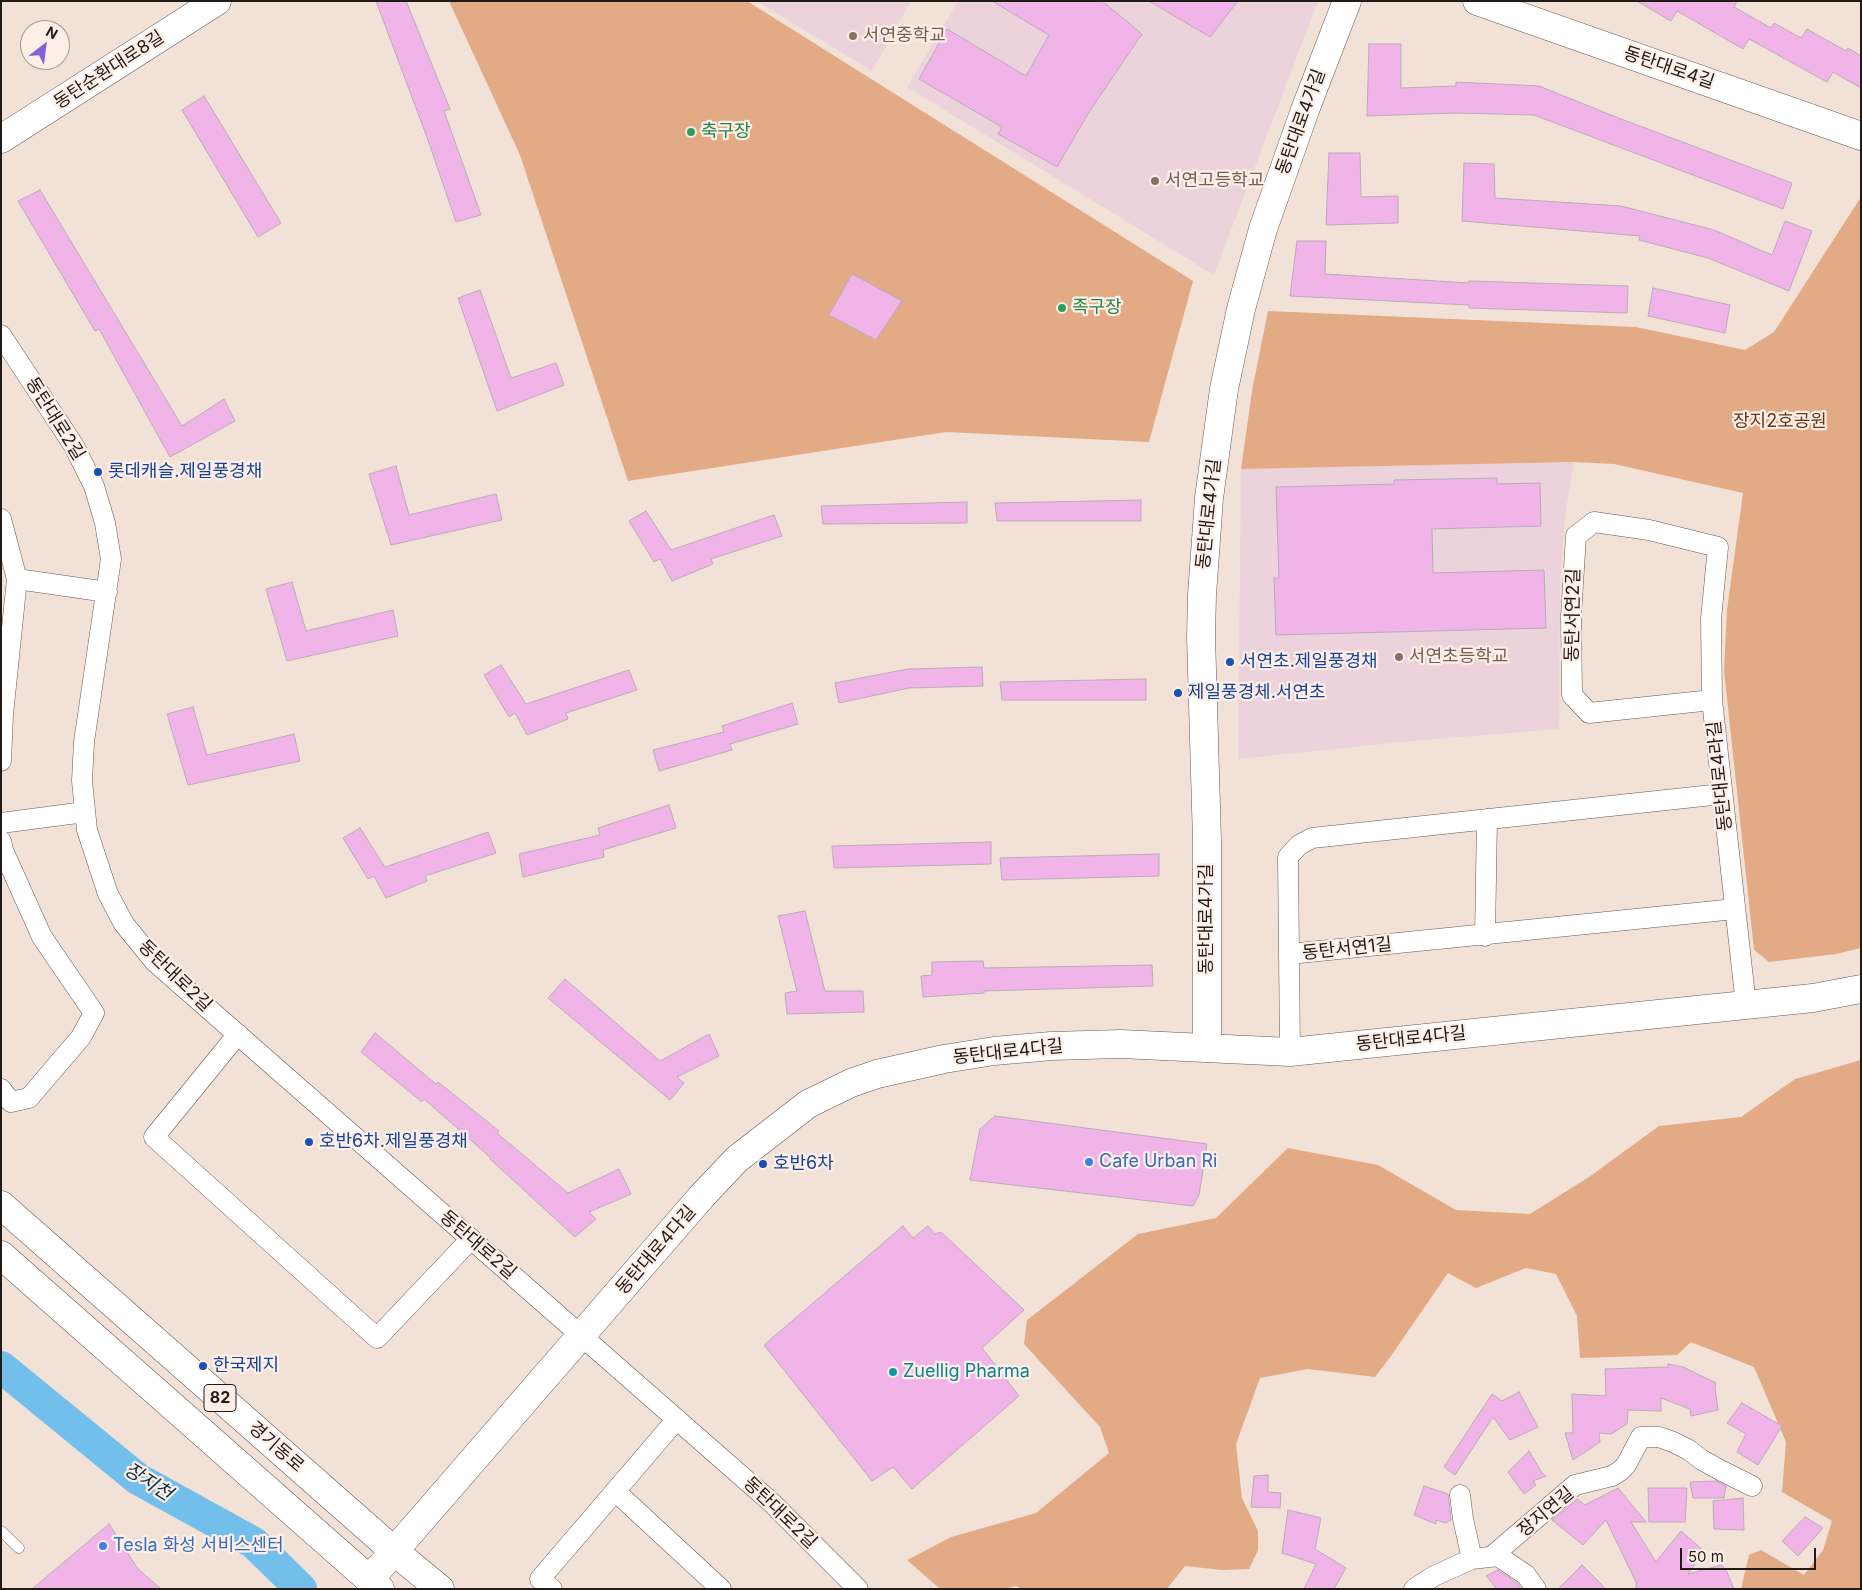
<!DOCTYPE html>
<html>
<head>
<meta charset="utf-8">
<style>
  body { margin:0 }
  #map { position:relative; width:1862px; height:1590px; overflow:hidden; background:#f2e1d7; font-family:Inter,sans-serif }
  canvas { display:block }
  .frame { position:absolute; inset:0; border:2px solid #211b18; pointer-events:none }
  .north { position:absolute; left:20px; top:20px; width:50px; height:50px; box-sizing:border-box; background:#fdefe7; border:1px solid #a59a94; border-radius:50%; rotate:30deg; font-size:14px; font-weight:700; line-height:20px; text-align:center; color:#211b18 }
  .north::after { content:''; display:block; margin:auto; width:18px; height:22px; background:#8461dc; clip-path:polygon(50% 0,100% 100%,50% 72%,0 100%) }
  .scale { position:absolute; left:1680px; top:1548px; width:136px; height:22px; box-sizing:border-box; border:2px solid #211b18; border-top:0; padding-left:6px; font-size:15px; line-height:18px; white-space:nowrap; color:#211b18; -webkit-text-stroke:4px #fdefe7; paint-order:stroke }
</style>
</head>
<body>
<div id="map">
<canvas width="1862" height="1590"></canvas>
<div class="frame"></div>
<div class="north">N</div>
<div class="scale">50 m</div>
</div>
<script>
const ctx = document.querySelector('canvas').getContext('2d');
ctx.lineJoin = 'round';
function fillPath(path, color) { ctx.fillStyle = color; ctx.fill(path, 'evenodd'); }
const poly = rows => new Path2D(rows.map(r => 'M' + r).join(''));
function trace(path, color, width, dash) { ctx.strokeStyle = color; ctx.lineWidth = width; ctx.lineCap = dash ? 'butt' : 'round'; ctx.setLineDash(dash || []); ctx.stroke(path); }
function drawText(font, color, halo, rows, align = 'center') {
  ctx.font = font + ' Inter,"Noto Sans KR",sans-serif'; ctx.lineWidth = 4.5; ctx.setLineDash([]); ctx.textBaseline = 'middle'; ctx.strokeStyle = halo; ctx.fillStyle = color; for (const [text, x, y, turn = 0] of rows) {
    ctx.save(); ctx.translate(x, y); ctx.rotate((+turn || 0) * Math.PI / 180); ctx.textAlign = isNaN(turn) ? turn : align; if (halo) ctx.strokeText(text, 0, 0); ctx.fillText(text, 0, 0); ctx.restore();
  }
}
fillPath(poly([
  [756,1,911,1,872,71],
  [958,1,1318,1,1214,275,907,87],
  [1574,462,1565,515,1560,586,1559,729,1412,741,1238,759,1241,469]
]), '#ecd3db');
fillPath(poly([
  [449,1,747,1,1193,281,1149,442,946,432,628,481,520,155],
  [1861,197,1861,948,1836,954,1769,962,1754,950,1724,670,1727,610,1743,493,1614,464,1574,462,1241,469,1252,391,1268,311,1636,327,1745,350,1774,332],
  [1861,1060,1861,1589,1741,1589,1749,1555,1761,1550,1804,1575,1823,1550,1832,1521,1782,1492,1786,1442,1754,1367,1691,1342,1677,1355,1580,1358,1577,1316,1556,1274,1526,1268,1476,1288,1448,1273,1391,1356,1375,1377,1308,1369,1260,1378,1236,1444,1242,1498,1258,1531,1258,1550,1249,1569,1222,1570,1185,1566,1167,1589,1022,1589,1016,1586,1003,1589,940,1589,907,1560,951,1537,1036,1513,1109,1453,1100,1427,1024,1344,1027,1320,1138,1234,1216,1218,1288,1148,1378,1165,1456,1210,1530,1214,1589,1177,1659,1126,1741,1117,1795,1079]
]), '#e3aa86');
trace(poly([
  [1,1367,138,1479,254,1543,301,1589]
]), '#71bfea', 32);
const building = poly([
  [376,1,406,1,450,109,444,111,481,215,456,222,428,140,376,1],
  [992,1,1102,1,1142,34,1089,112,1057,167,998,134,1002,127,919,79,947,29,1026,76,1049,35,992,1],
  [1149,1,1238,1,1210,37,1149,1],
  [1637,1,1737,1,1734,7,1771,28,1774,23,1801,38,1807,29,1846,51,1848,48,1861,56,1861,88,1833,72,1827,82,1749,39,1743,49,1677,11,1671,21,1637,1],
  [1369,44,1401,44,1401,88,1456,86,1456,82,1539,86,1621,119,1792,183,1783,209,1534,115,1456,113,1367,116,1369,44],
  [204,96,281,223,258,237,182,110,204,96],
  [1329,153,1360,153,1361,197,1398,196,1398,223,1326,225,1329,153],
  [1464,163,1494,164,1495,198,1621,206,1714,230,1772,255,1785,221,1812,231,1789,291,1708,258,1639,240,1640,236,1462,221,1464,163],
  [40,190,182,426,224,399,235,421,170,457,99,329,95,331,18,201,40,190],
  [1297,241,1326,241,1325,274,1469,283,1469,281,1628,286,1627,313,1469,308,1469,305,1290,296,1297,241],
  [852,274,902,301,876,340,829,315,852,274],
  [1653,288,1730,305,1725,333,1648,316,1653,288],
  [480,290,511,378,556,363,564,385,497,411,458,298,480,290],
  [396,466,409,515,496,494,502,520,391,545,369,474,396,466],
  [1497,478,1497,484,1540,483,1541,526,1432,529,1433,573,1544,570,1546,628,1276,635,1274,578,1279,578,1276,487,1394,484,1394,480,1497,478],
  [1141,500,1141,521,997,521,995,503,1141,500],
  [967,502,967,523,823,524,821,506,967,502],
  [646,511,671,550,774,515,782,536,711,559,713,564,672,581,660,559,654,562,629,521,646,511],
  [292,582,306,631,393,610,398,636,287,661,266,589,292,582],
  [501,665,526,704,629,670,637,690,566,713,568,719,527,735,515,713,509,717,484,675,501,665],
  [982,667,983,686,909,688,839,703,835,683,908,669,982,667],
  [1146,679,1146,700,1002,700,1000,682,1146,679],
  [792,703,798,724,730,744,732,750,659,771,653,750,724,732,722,726,792,703],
  [193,707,207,755,294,734,300,761,188,785,167,714,193,707],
  [669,805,676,828,603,850,604,857,523,877,519,854,600,835,598,828,669,805],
  [360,828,385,867,488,832,496,853,425,876,427,881,386,898,374,876,368,879,343,838,360,828],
  [991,842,991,864,834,868,832,846,991,842],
  [1159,854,1159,876,1002,880,1000,858,1159,854],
  [805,911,825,991,863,991,864,1012,787,1014,785,993,797,991,778,916,805,911],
  [983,961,984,968,1152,965,1153,986,984,991,984,993,923,997,921,976,932,975,932,962,983,961],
  [565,979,660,1061,709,1034,719,1056,677,1077,684,1083,670,1100,548,998,565,979],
  [375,1033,436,1084,438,1082,499,1131,497,1133,568,1193,619,1169,631,1194,589,1212,596,1219,575,1237,490,1159,491,1158,424,1099,422,1102,361,1052,375,1033],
  [995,1116,1207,1144,1199,1195,1193,1206,970,1180,980,1129,995,1116],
  [903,1226,913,1238,928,1226,935,1234,941,1232,1024,1310,982,1348,1019,1396,912,1489,893,1467,872,1481,764,1345,903,1226],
  [1668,1364,1683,1367,1716,1383,1715,1388,1718,1410,1691,1416,1690,1409,1661,1398,1661,1411,1628,1410,1627,1424,1611,1434,1599,1433,1600,1442,1573,1460,1565,1433,1573,1433,1572,1394,1606,1396,1605,1369,1668,1367,1668,1364],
  [1519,1392,1538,1427,1510,1440,1493,1417,1455,1475,1444,1467,1492,1394,1502,1401,1519,1392],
  [1742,1403,1782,1426,1758,1465,1737,1452,1746,1434,1727,1423,1742,1403],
  [1529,1451,1542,1473,1546,1476,1533,1481,1536,1485,1524,1494,1508,1472,1529,1451],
  [1268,1475,1268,1492,1281,1493,1280,1508,1251,1507,1254,1476,1268,1475],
  [1716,1481,1726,1486,1724,1498,1693,1498,1690,1482,1716,1481],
  [1424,1486,1448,1494,1451,1520,1446,1523,1436,1520,1436,1524,1414,1515,1424,1486],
  [1618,1488,1646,1522,1631,1522,1656,1562,1681,1531,1704,1551,1688,1574,1721,1565,1726,1570,1734,1589,1636,1589,1636,1582,1606,1520,1583,1545,1552,1520,1577,1499,1585,1505,1618,1488],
  [1648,1488,1687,1488,1685,1522,1649,1522,1648,1488],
  [1743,1498,1744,1530,1714,1529,1713,1501,1743,1498],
  [1288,1510,1321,1518,1315,1549,1346,1568,1334,1589,1304,1589,1316,1564,1282,1553,1288,1510],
  [1805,1517,1823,1528,1798,1556,1782,1541,1805,1517],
  [109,1524,138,1569,161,1589,32,1589,109,1524],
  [1582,1565,1606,1589,1558,1589,1582,1565],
  [1498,1570,1518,1584,1521,1589,1497,1589,1486,1576,1498,1570]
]);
fillPath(building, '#f1b4e9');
trace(building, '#b9abb7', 1);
const lane = poly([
  [1,1531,19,1548]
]);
const street = poly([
  [1,335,74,446,94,486,105,523,111,559,84,742,82,781,87,830,108,894,124,924,155,962,771,1502,858,1589],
  [1,519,17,579],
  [1712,700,1589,713,1572,695,1571,616,1576,536,1594,522,1649,530,1718,547,1711,619,1712,700,1746,1005],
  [1,761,3,715,17,579,107,592],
  [1722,794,1312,838,1299,845,1288,857,1289,954,1735,909],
  [1,823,85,812],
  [1,841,3,850,42,937,94,1013,81,1037,29,1098,11,1102,1,1089],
  [1485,936,1487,819],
  [1289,954,1290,1052],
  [238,1034,154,1137,377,1338,471,1239],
  [615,1491,721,1589],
  [1460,1495,1463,1519,1472,1559],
  [1491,1557,1575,1485,1612,1476,1620,1471,1626,1465,1641,1437,1659,1437,1673,1442,1689,1450,1702,1460,1722,1471,1752,1486],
  [552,1589,540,1579,677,1419],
  [1414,1589,1434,1576,1472,1559,1498,1556,1526,1575,1536,1589]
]);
const secondary = poly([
  [1477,1,1861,136],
  [1,139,217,1],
  [1207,1048,1207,841,1201,636,1202,595,1209,498,1224,389,1241,309,1263,229,1305,110,1347,1],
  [369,1580,702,1196,737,1159,808,1104,851,1083,877,1074,944,1059,994,1051,1051,1046,1121,1044,1290,1052,1813,998,1861,989]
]);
const primary = poly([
  [1,1205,394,1551,440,1589],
  [1,1255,380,1589]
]);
trace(lane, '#66584f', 11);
trace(street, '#66584f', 21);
trace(secondary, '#66584f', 29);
trace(primary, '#66584f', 29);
trace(lane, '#fff', 10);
trace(street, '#fff', 20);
trace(secondary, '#fff', 28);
trace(primary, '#fff', 28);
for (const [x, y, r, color] of [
  [853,36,5,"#8d6e63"],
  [691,132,5,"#2e9e5b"],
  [1155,181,5,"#8d6e63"],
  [1062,308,5,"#2e9e5b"],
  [98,472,5,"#1a4fb4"],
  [1399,657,5,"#8d6e63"],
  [1230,662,5,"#1a4fb4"],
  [1178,693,5,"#1a4fb4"],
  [309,1142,5,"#1a4fb4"],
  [1089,1162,5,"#3f7fe0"],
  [763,1164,5,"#1a4fb4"],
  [203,1366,5,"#1a4fb4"],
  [893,1372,5,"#0f9aa8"],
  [103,1546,5,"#3f7fe0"]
]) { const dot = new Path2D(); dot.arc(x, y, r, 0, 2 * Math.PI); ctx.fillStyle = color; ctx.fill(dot); trace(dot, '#fdefe7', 2); }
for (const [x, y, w] of [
  [220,1398,32]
]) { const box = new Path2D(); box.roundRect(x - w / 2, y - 13.5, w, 27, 4); ctx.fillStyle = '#fdefe7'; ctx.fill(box); trace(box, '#211b18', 1); }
drawText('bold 16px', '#211b18', null, [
  ["82",220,1398]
]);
drawText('18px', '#785e54', '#fdefe7', [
  ["서연중학교",863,36],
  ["서연고등학교",1165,181],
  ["서연초등학교",1409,657]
], 'left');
drawText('18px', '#211b18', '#fdefe7', [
  ["동탄대로4길",1669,68,19],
  ["동탄순환대로8길",109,70,-33],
  ["동탄대로4가길",1301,122,-70],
  ["동탄대로2길",55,419,58],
  ["동탄대로4가길",1209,514,-84],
  ["동탄서연2길",1573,615,-89],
  ["동탄대로4라길",1720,776,-96],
  ["동탄대로4가길",1207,919,-90],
  ["동탄서연1길",1347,949,-6],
  ["동탄대로2길",175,976,44],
  ["동탄대로4다길",1411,1039,-6],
  ["동탄대로4다길",1008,1052,-6],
  ["동탄대로2길",478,1245,41],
  ["동탄대로4다길",656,1250,-49],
  ["경기동로",276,1447,41],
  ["장지연길",1546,1512,-40],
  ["동탄대로2길",780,1513,44]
]);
drawText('18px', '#27864d', '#fdefe7', [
  ["축구장",701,132],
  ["족구장",1072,308]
], 'left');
drawText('18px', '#633717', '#fdefe7', [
  ["장지2호공원",1780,422]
]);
drawText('18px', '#164399', '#fdefe7', [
  ["롯데캐슬.제일풍경채",108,472],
  ["서연초.제일풍경채",1240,662],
  ["제일풍경체.서연초",1188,693],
  ["호반6차.제일풍경채",319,1142],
  ["호반6차",773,1164],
  ["한국제지",213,1366]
], 'left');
drawText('18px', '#366cbe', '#fdefe7', [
  ["Cafe Urban Ri",1099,1162],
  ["Tesla 화성 서비스센터",113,1546]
], 'left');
drawText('18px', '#0d838f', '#fdefe7', [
  ["Zuellig Pharma",903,1372]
], 'left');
drawText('italic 19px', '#0d3243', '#fdefe7', [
  ["장지천",148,1482,33]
]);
</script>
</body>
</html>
